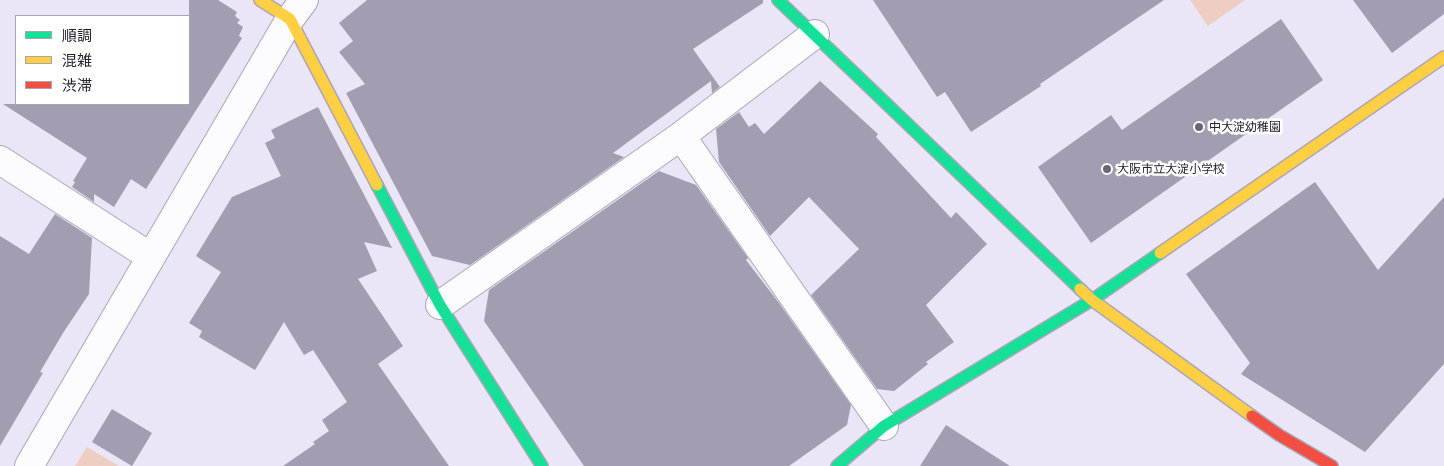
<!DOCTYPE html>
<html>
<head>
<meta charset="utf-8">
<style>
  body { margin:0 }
  #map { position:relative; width:1444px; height:466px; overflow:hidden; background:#eae6f8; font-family:"Roboto Serif","Noto Sans JP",serif }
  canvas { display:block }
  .legend { position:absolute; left:15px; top:15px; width:175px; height:90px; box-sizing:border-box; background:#fff; border:1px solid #a7a6ac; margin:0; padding:6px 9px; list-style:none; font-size:15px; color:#24202f }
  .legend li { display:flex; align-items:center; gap:10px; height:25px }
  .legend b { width:25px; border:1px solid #a7a6ac }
</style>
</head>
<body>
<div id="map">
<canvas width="1444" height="466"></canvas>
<ul class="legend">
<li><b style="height:6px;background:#16e098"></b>順調</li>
<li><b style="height:6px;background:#ffcf43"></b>混雑</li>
<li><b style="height:6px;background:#f24e42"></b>渋滞</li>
</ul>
</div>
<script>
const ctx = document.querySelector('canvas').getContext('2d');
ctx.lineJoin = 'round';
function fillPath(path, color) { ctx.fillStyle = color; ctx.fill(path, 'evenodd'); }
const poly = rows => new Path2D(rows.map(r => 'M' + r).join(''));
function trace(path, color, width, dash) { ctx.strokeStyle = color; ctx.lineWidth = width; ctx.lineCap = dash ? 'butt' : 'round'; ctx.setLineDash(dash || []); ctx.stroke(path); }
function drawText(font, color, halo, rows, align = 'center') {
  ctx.font = font + ' "Roboto Serif","Noto Sans JP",serif'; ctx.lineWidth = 5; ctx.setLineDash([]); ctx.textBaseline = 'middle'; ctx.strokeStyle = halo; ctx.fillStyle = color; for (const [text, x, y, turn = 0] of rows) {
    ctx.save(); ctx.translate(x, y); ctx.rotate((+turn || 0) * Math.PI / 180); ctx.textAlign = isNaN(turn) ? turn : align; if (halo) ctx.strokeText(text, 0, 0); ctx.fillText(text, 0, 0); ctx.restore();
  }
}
fillPath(poly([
  [1190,0,1245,0,1208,26],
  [87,447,119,466,75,466]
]), '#edcec2');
fillPath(poly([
  [189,0,218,0,237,12,235,16,240,20,237,23,243,27,239,36,242,38,146,189,131,179,114,207,94,194,94,202,72,187,75,182,73,181,87,158,3,104,189,104],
  [367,0,763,0,763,3,693,49,720,87,712,93,711,81,613,153,624,157,470,265,432,256,346,93,365,84,339,52,353,41,339,23],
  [873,0,1164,0,1040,84,1041,86,971,132,945,92,937,97],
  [1353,0,1444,0,1444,14,1392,53],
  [1281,19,1323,80,1091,243,1038,167,1111,115,1122,130],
  [820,81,878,134,876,137,951,218,956,212,987,244,926,305,954,342,926,362,928,364,894,391,877,389,811,295,859,249,809,197,770,236,719,162,716,129,739,112,749,127,755,123,764,134],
  [318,107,392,248,364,242,377,271,358,279,403,346,378,364,449,466,283,466,315,444,313,442,329,431,322,420,347,402,313,350,304,355,284,322,255,370,199,337,202,331,189,323,221,272,196,256,232,197,281,176,265,143,275,138,271,130],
  [659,171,696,185,748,258,746,260,779,303,851,405,847,425,789,466,584,466,484,321,489,290],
  [1315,182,1378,270,1444,197,1444,364,1365,452,1241,374,1250,363,1186,274],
  [55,214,92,238,89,294,63,333,40,372,43,373,0,446,0,236,29,254],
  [112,409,152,433,132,466,92,442],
  [946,425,1010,466,920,466]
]), '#a29db1');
const street = poly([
  [681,136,884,426],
  [0,160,151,257],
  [440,305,681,136,815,34],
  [29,466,290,19,304,0]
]);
const fast = poly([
  [778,0,1080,289],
  [377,185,440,305,542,466],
  [837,466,884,426,1092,300,1160,253]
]);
const slow = poly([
  [260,0,290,19,377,185],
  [1160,253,1444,57],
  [1080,289,1092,300,1252,416]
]);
const jam = poly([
  [1252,416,1279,435,1332,466]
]);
trace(street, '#aaa6b5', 30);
trace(fast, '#aaa6b5', 14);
trace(slow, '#aaa6b5', 14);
trace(jam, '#aaa6b5', 14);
trace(street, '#fcfbfe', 28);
trace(fast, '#16e098', 11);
trace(slow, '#ffcf43', 11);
trace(jam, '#f24e42', 11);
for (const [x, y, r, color] of [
  [1199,127,5,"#696575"],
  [1107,169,5,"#696575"]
]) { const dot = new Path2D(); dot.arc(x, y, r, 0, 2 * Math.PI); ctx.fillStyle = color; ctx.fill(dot); trace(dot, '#fff', 2); }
drawText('12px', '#24202f', '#fff', [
  ["中大淀幼稚園",1209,127],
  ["大阪市立大淀小学校",1117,169]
], 'left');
</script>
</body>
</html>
